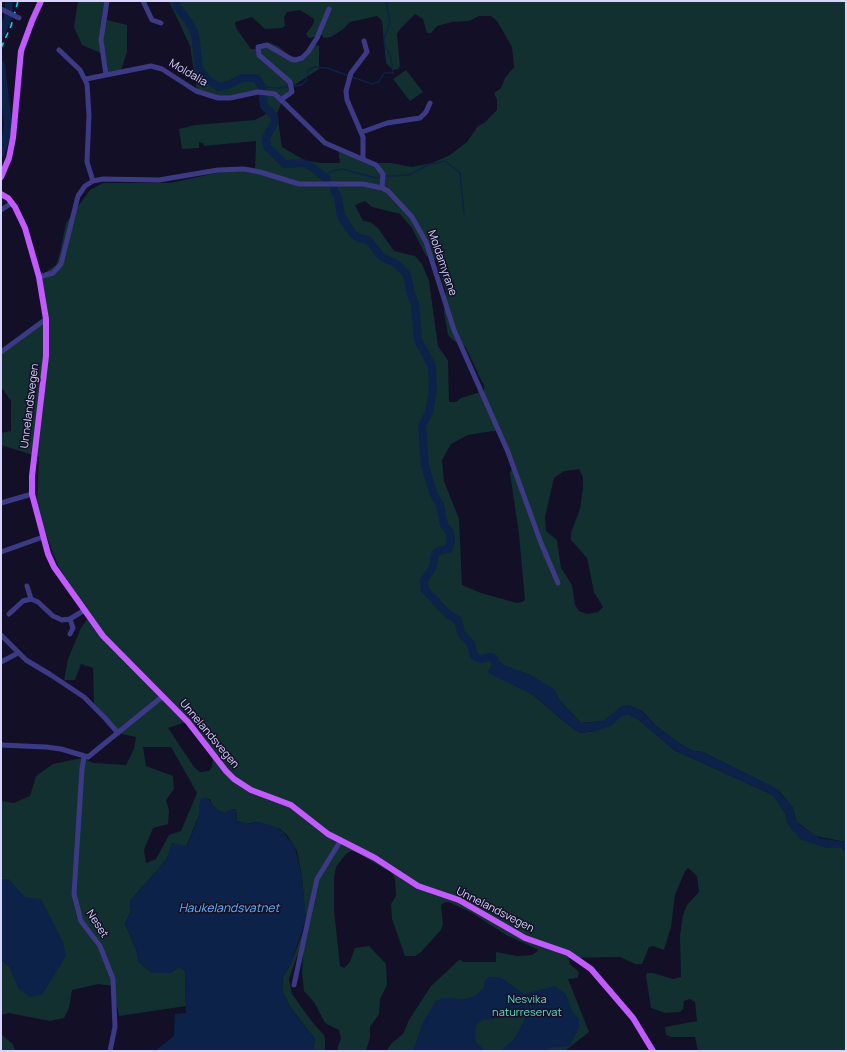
<!DOCTYPE html>
<html>
<head>
<meta charset="utf-8">
<style>
  body { margin:0 }
  #map { position:relative; width:847px; height:1052px; overflow:hidden; background:#130f26; font-family:Manrope,sans-serif }
  canvas { display:block }
  .frame { position:absolute; inset:0; border:2px solid #d9d4ff; pointer-events:none }
</style>
</head>
<body>
<div id="map">
<canvas width="847" height="1052"></canvas>
<div class="frame"></div>
</div>
<script>
const ctx = document.querySelector('canvas').getContext('2d');
ctx.lineJoin = 'round';
function fillPath(path, color) { ctx.fillStyle = color; ctx.fill(path, 'evenodd'); }
const poly = rows => new Path2D(rows.map(r => 'M' + r).join(''));
function trace(path, color, width, dash) { ctx.strokeStyle = color; ctx.lineWidth = width; ctx.lineCap = dash ? 'butt' : 'round'; ctx.setLineDash(dash || []); ctx.stroke(path); }
function drawText(font, color, halo, rows, align = 'center') {
  ctx.font = font + ' Manrope,sans-serif'; ctx.lineWidth = 3; ctx.setLineDash([]); ctx.textBaseline = 'middle'; ctx.strokeStyle = halo; ctx.fillStyle = color; for (const [text, x, y, turn = 0] of rows) {
    ctx.save(); ctx.translate(x, y); ctx.rotate((+turn || 0) * Math.PI / 180); ctx.textAlign = isNaN(turn) ? turn : align; if (halo) ctx.strokeText(text, 0, 0); ctx.fillText(text, 0, 0); ctx.restore();
  }
}
fillPath(poly([
  [78,1,106,1,103,19,127,25,127,52,121,70,106,73,101,53,82,45,74,27],
  [169,1,846,1,846,842,815,836,796,821,793,808,779,791,703,752,694,751,685,747,656,726,641,710,621,707,604,721,581,723,560,701,554,690,530,675,505,666,497,662,496,659,498,677,532,694,566,723,580,733,595,731,623,715,630,715,639,720,674,750,773,795,786,814,787,822,801,839,828,848,841,848,846,851,846,1051,698,1051,695,1037,672,1037,666,1035,665,1027,697,1021,695,1002,690,999,684,1001,683,1009,680,1012,665,1013,651,1008,646,976,647,973,653,973,673,979,681,977,680,936,683,915,687,905,699,892,697,876,688,868,685,871,675,895,671,927,664,950,653,946,649,947,642,964,635,964,620,957,569,958,570,964,579,972,578,976,578,978,568,979,589,1032,565,1051,386,1051,392,1043,403,1034,409,1020,431,986,459,960,461,960,463,962,496,962,496,952,517,956,532,955,538,951,537,949,506,935,472,913,451,903,446,902,441,905,443,924,441,930,421,952,415,956,405,956,392,919,391,904,396,896,395,879,392,873,357,853,351,851,345,855,336,867,334,877,334,910,340,966,344,968,350,962,355,948,369,946,386,964,387,985,380,999,379,1014,370,1027,370,1037,366,1051,341,1051,337,1049,341,1038,339,1030,325,1023,314,1002,304,991,302,972,303,956,301,954,297,956,289,979,292,994,313,1023,324,1035,325,1039,325,1051,313,1051,315,1039,290,1007,282,990,283,977,290,965,306,924,302,877,297,851,287,835,280,829,256,822,247,824,237,821,236,810,234,809,224,813,219,811,212,805,210,799,200,800,200,813,186,847,172,843,167,859,130,901,131,911,125,924,136,949,139,962,152,973,170,973,179,967,185,971,186,1006,119,1016,113,986,98,984,72,990,69,1008,64,1018,50,1021,9,1013,1,1015,1,960,10,967,19,989,66,956,25,898,8,879,1,879,1,801,14,803,30,796,36,776,53,764,82,758,93,763,126,765,134,749,136,737,117,733,94,703,93,668,81,664,75,680,64,680,68,659,81,628,90,615,59,568,45,532,37,501,39,457,1,445,1,433,11,431,11,401,1,387,1,349,44,323,39,280,43,274,56,265,60,253,66,223,90,190,103,183,170,183,221,172,235,171,255,173,256,141,204,146,203,143,199,142,199,148,182,149,179,129,195,125,255,120,266,114,259,100,259,94,216,98,197,91,190,46],
  [300,10,314,19,314,23,306,34,309,38,315,37,320,33,324,38,331,37,342,30,350,22,377,16,382,21,386,63,393,70,398,69,400,66,397,34,401,28,415,14,423,19,427,33,431,33,437,26,452,22,469,21,479,16,491,16,497,21,512,47,514,67,505,78,501,88,494,93,497,100,497,110,484,123,478,126,467,142,450,155,432,163,412,167,391,163,375,163,338,149,340,163,320,163,304,160,282,147,277,114,283,99,292,90,291,87,319,69,319,46,316,45,312,48,296,61,278,46,270,43,263,43,255,49,251,49,236,28,235,22,252,17,265,29,282,28,285,26,284,17,287,12],
  [365,201,372,207,400,214,412,228,426,256,436,260,446,292,444,312,448,335,454,341,463,344,466,348,484,386,484,391,461,398,456,402,449,402,448,361,438,346,429,281,422,264,415,256,394,251,378,228,370,222,363,221,355,205],
  [493,431,497,431,514,463,510,473,519,534,525,600,522,602,517,603,481,593,462,585,459,519,444,481,442,460,451,444,468,435],
  [579,469,583,477,583,488,580,509,571,533,571,540,587,558,594,592,603,607,598,612,587,614,579,611,575,605,572,585,561,568,557,540,546,531,545,517,554,478,564,471],
  [189,721,213,758,212,767,209,771,200,772,194,767,168,728],
  [143,747,171,747,197,793,181,831,169,835,156,859,146,863,144,850,153,828,168,824,169,810,166,800,174,789,173,776,146,766],
  [406,70,423,92,410,101,393,79],
  [1,1031,2,1035,13,1044,15,1051,1,1051]
]), '#12302f');
fillPath(poly([
  [495,657,501,664,530,675,554,689,560,701,581,723,604,721,622,706,629,705,639,709,656,726,685,747,694,751,703,752,776,788,793,808,795,819,801,826,819,838,846,842,846,851,841,848,828,848,802,840,792,830,787,822,786,814,773,795,674,750,639,720,630,715,623,715,611,726,595,731,580,733,566,723,532,694,490,674,488,672],
  [202,798,208,798,212,805,219,811,224,813,234,809,236,810,237,821,247,824,260,822,275,827,283,832,295,847,302,877,306,920,290,965,283,977,282,990,290,1007,315,1039,313,1051,155,1051,174,1036,175,1014,186,1013,185,971,179,967,170,973,152,973,139,962,136,949,125,924,131,911,130,901,167,859,172,843,187,846,199,816,200,800],
  [1,879,8,879,25,897,41,899,63,942,66,956,42,995,30,997,19,989,10,967,1,960],
  [488,977,500,977,524,994,555,986,566,994,572,1011,579,1019,579,1028,570,1046,549,1048,546,1051,501,1051,514,1039,524,1021,524,1013,521,1010,509,1017,483,1020,477,1024,475,1030,476,1042,485,1051,413,1051,423,1022,435,1002,442,998,464,999,475,996,483,989,485,981]
]), '#0c2248');
trace(poly([
  [352,77,372,84,379,82,384,73,393,73,390,54,385,47,384,39,390,22,386,1],
  [262,87,279,88,301,85,306,81,308,70,314,67,327,68,349,76],
  [322,175,328,174,332,171,342,169,376,178,381,177],
  [385,176,409,175,428,165,445,161,460,173,464,214]
]), '#0c2248', 1.5);
trace(poly([
  [176,1,178,8,189,22,195,34,199,69,209,81,219,87,228,85,242,78,256,78,262,87,264,106,274,116,275,121,266,138,267,147,285,164,303,163,312,167,327,179],
  [1,34,8,18,9,1],
  [1,65,8,124,6,138,1,153],
  [334,190,338,197,341,216,353,234,359,238,368,240,382,257,397,264,407,275,411,294,415,304,418,340,432,366,433,390,429,412,422,426,424,453,425,466,434,495,440,505,444,525,450,532,451,541,449,549,438,551,435,554,433,567,424,580,425,590,448,614,458,620,461,633,471,644,474,656,480,659,491,657,494,658,495,664,500,666]
]), '#0c2248', 8);
trace(poly([
  [143,1,152,20,161,23],
  [59,50,80,70,87,84,89,115,87,162,93,181],
  [106,75,101,40,107,1],
  [86,79,151,66,162,69,196,91,218,98,230,98,258,92,275,94,325,143,376,165,383,174,382,188],
  [282,99,292,92,290,82,259,55,258,47,267,45,291,59,295,60,302,58,308,52,317,38,329,9],
  [362,132,387,123,420,118,426,112,430,103],
  [363,158,363,137,347,100,346,91,351,73,367,52,364,41],
  [1,210,12,203],
  [39,277,53,273,61,264,78,196,85,186,93,181,103,179,159,180,218,170,244,169,260,172,299,184,363,184,382,188,388,191,412,217,426,242,454,330,508,452,541,543,558,583],
  [1,352,46,319],
  [1,503,32,494],
  [1,552,43,537],
  [27,586,31,599],
  [9,614,23,601,31,599,38,602,53,616,62,620,70,619,83,611],
  [70,634,73,628,70,619],
  [1,635,26,660,51,675,84,697,105,718,118,733],
  [1,662,18,653],
  [1,745,46,747,61,749,88,757,163,696],
  [84,757,82,769,74,894,81,921,100,946,113,979,115,1027,110,1051],
  [294,985,317,879,341,840]
]), '#3d3a85', 5);
trace(poly([
  [1,177,9,158,13,138,21,51,32,21,41,1],
  [1,194,8,198,15,207,25,228,39,277,46,319,46,356,32,476,32,494,48,554,54,567,103,636,188,722,226,771,234,779,251,790,291,805,328,834,375,858,418,886,459,900,525,938,568,953,591,969,633,1018,653,1051]
]), '#c25bff', 6);
trace(poly([
  [1,48,11,26,18,1]
]), '#00e5ff', 1.5, [6, 5]);
trace(poly([
  [1,9,19,18]
]), '#3d3a85', 5);
drawText('11px', '#d9d4ff', '#130f26', [
  ["Moldalia",188,73,30],
  ["Moldamyrane",442,263,71],
  ["Unnelandsvegen",30,406,-83],
  ["Unnelandsvegen",209,734,50],
  ["Unnelandsvegen",495,910,27],
  ["Neset",97,924,57]
]);
drawText('11px', '#5fe0c0', '#130f26', [
  ["Nesvika",527,1000],
  ["naturreservat",527,1013]
]);
drawText('italic 12px', '#62b6ff', '#130f26', [
  ["Haukelandsvatnet",229,909]
]);
</script>
</body>
</html>
